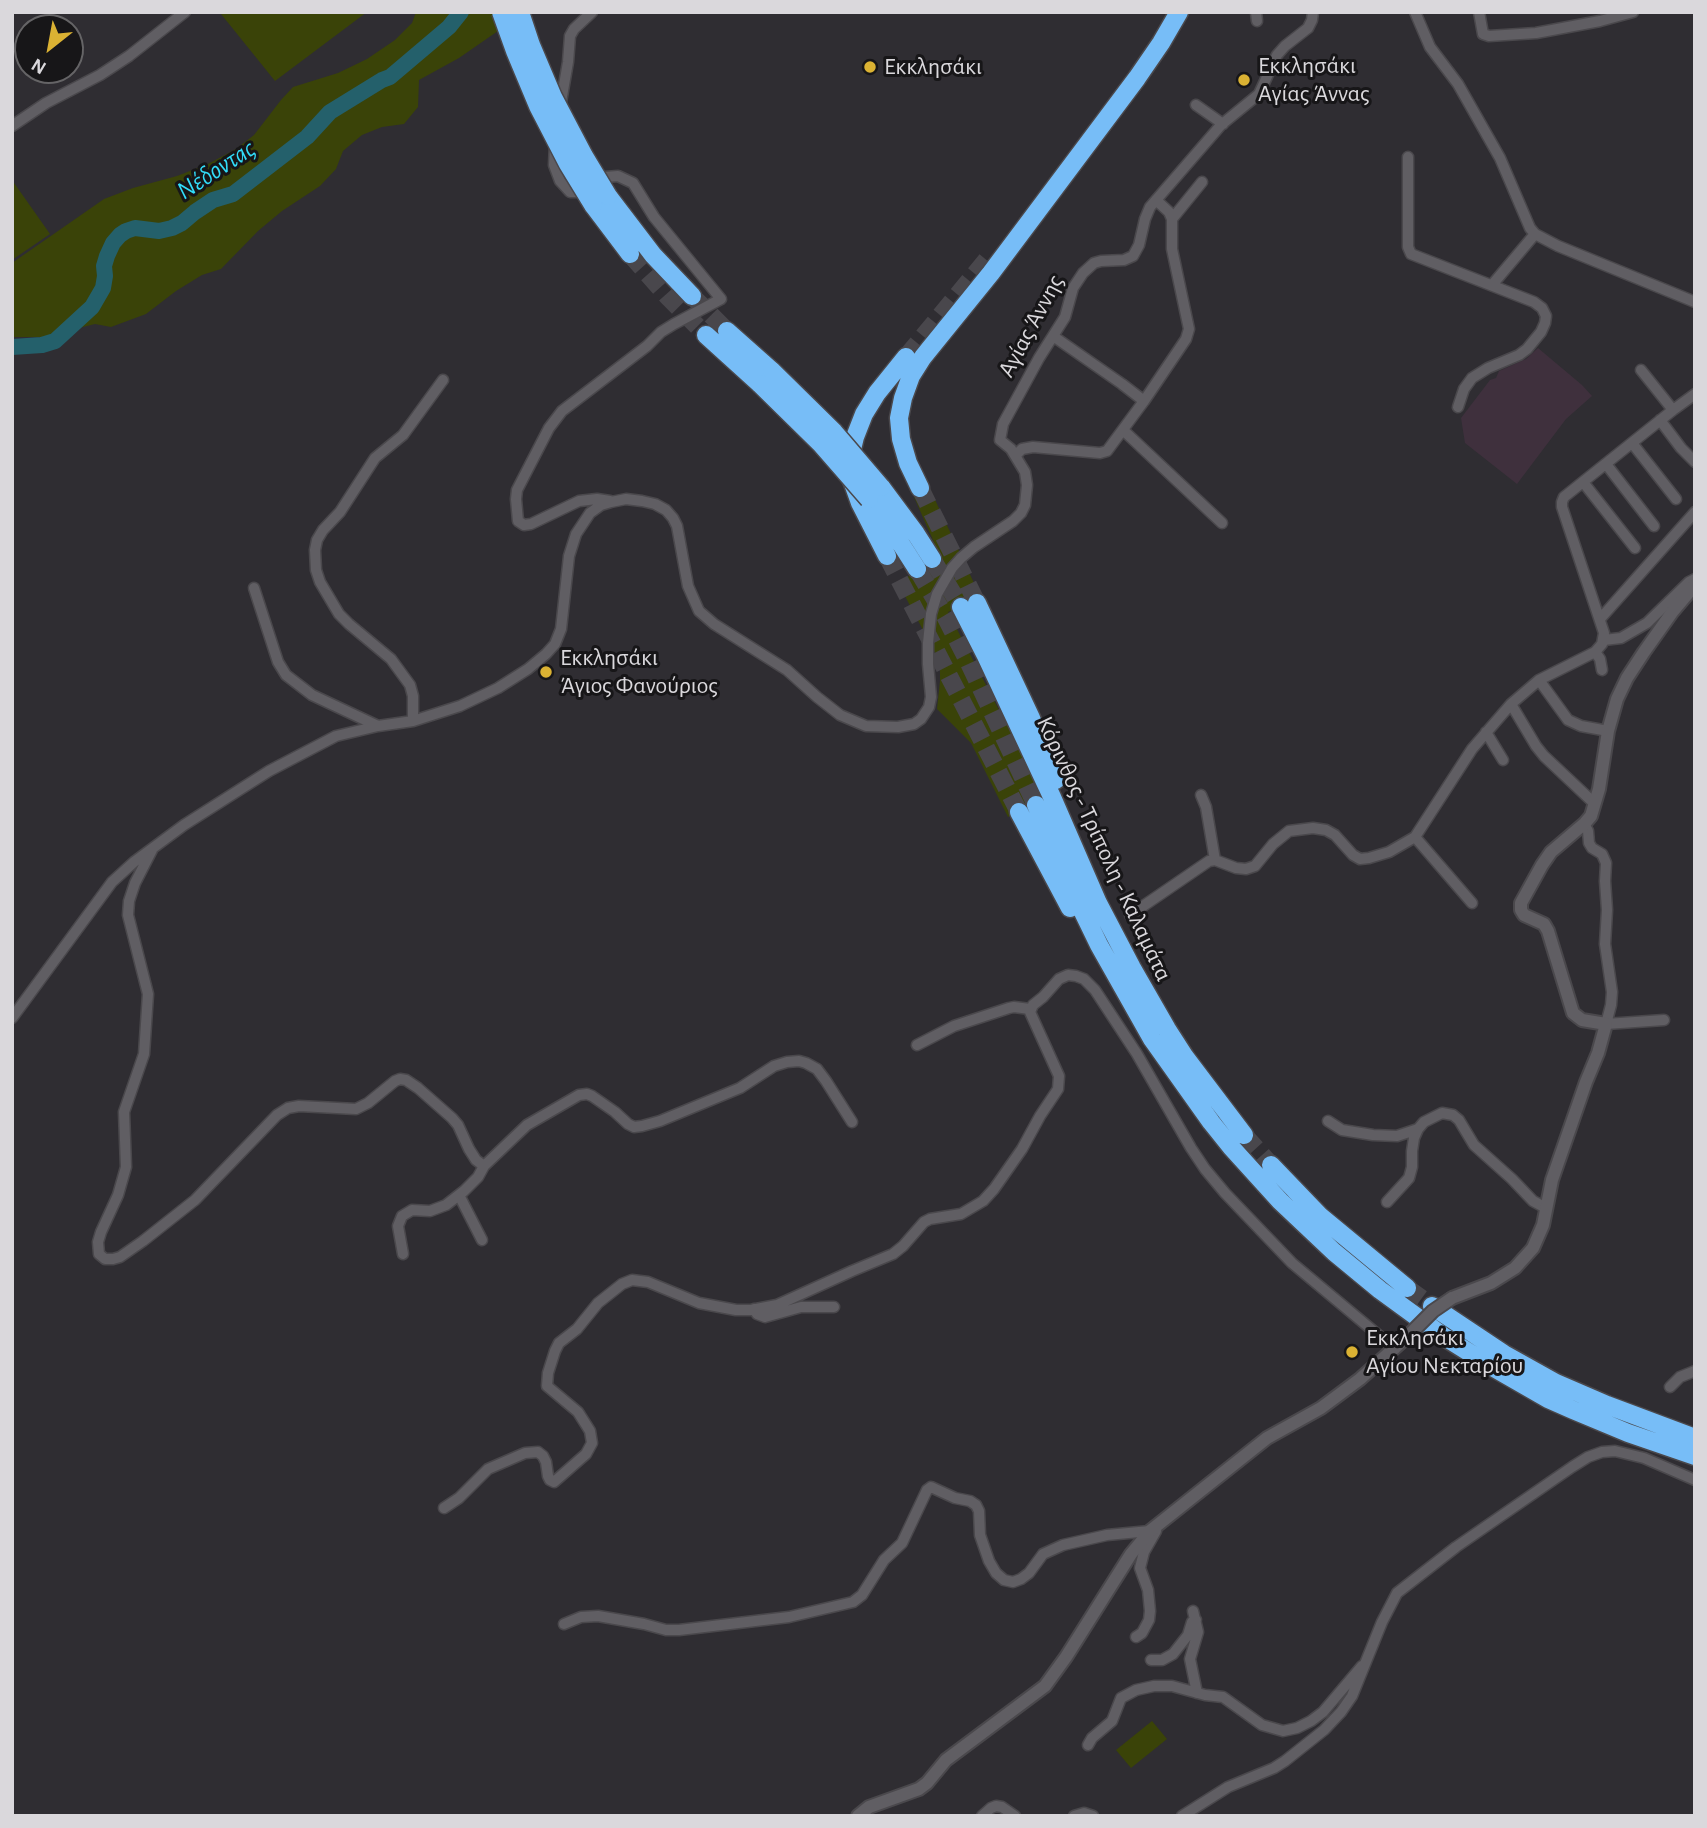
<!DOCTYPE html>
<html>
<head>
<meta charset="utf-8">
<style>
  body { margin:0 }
  #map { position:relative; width:1707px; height:1828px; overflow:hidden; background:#2f2d32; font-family:"Alegreya Sans",sans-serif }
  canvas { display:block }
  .frame { position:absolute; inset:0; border:14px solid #dad8dc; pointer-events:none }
  .north { position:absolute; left:14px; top:14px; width:70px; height:70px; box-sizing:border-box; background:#171618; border:2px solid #656466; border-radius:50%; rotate:211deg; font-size:19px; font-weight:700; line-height:28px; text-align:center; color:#dad8dc }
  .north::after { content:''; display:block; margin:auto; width:24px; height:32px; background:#dbb233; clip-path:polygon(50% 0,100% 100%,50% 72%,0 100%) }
</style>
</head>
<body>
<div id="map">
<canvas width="1707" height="1828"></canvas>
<div class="frame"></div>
<div class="north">N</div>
</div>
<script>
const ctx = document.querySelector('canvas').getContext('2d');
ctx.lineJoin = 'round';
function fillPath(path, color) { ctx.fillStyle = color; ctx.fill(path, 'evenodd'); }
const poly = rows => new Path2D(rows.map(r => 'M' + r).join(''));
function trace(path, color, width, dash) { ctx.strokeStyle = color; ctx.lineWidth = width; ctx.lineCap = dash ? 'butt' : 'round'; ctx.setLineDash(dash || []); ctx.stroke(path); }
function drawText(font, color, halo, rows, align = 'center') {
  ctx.font = font + ' "Alegreya Sans",sans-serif'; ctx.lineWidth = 6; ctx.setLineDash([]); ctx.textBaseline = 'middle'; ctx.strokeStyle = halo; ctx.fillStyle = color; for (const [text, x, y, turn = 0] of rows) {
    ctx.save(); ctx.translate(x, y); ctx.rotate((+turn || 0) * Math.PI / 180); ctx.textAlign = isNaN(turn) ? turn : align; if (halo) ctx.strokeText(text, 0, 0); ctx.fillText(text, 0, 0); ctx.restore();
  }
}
fillPath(poly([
  [1538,348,1582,385,1592,396,1566,419,1517,484,1465,443,1461,418,1490,380,1496,378,1499,371,1526,359]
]), '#3f303d');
fillPath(poly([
  [223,12,367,12,275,81,221,14],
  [416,12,494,12,498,31,459,58,419,80,418,107,404,124,382,127,362,135,343,151,336,169,320,186,282,211,258,231,221,269,202,275,176,291,146,314,111,327,95,324,43,337,12,337,12,263,104,199,133,188,177,176,208,164,236,149,254,135,281,100,293,87,338,73,367,59,395,40,412,23],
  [12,180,50,234,12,260],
  [930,489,981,598,948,612,1046,800,1092,905,1241,1141,1237,1144,1176,1064,1105,943,1041,802,1008,817,971,743,937,709,940,681,940,662,898,583,940,556,914,497],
  [1152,1721,1167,1739,1131,1768,1116,1750]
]), '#3a4308');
trace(poly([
  [12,347,42,345,55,341,92,307,103,288,105,276,104,266,107,256,113,243,120,235,126,231,135,228,159,231,172,228,182,223,195,212,213,200,233,194,307,137,330,112,382,80,390,77,449,27,461,12]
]), '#24606b', 16);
trace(poly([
  [630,254,669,298,706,335],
  [692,296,727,331],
  [906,357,989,257],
  [920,488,977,603],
  [887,556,1019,812],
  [932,559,961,607],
  [917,569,945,616,969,663,1036,805],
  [1244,1135,1271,1165],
  [1407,1288,1432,1306]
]), '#49474c', 18, [18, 9]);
const minor = poly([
  [1256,12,1257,21],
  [1415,12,1430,47,1458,84,1500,158,1530,228,1535,234,1558,246,1695,302],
  [1479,12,1483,34,1489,36,1536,33,1600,21,1633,12],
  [1196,105,1223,124],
  [560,108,568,62,570,36,574,29,592,12],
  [12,126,46,103,100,75,129,56,185,12],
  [555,144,554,165,560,181,570,192,577,192,584,188],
  [1408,157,1408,247,1411,254,1534,302,1542,308,1546,316,1545,323,1541,332,1527,349,1519,355,1488,368,1472,378,1464,389,1458,407],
  [597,180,605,177,618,176,633,183,654,217,721,299,674,324,661,332,647,346,562,411,549,428,517,490,516,499,518,521,524,525,531,524,579,501,597,499,610,501],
  [1172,219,1202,182],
  [1492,285,1535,234],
  [1053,336,1122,384,1144,401],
  [1641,370,1673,410],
  [1660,420,1681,448,1695,462],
  [1123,430,1222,523],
  [1632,443,1676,499],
  [1016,455,1022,449,1033,447,1100,453,1107,451,1144,401,1186,339,1189,329,1172,249,1172,219,1169,212,1156,200],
  [1606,464,1654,526],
  [1583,482,1635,548],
  [254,588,278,662,286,675,312,695,378,726],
  [1600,619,1695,512],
  [1604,640,1621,638,1647,623,1689,582,1695,579],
  [1595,652,1600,659,1602,670],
  [1539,680,1568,720,1581,726,1608,731],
  [1511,704,1536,746,1544,756,1595,804],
  [413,721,413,696,410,685,391,659,349,624,339,614,320,582,316,570,315,550,317,540,323,530,340,512,375,458,403,435,443,380],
  [1486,732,1503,760],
  [1201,795,1206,807,1215,860],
  [1584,824,1588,831,1589,843,1592,848,1602,854,1606,863,1605,881,1607,910,1605,944,1612,992,1611,1005,1606,1024,1664,1020],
  [1415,837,1472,903],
  [152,850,135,883,129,901,128,915,148,994,144,1054,124,1112,126,1167,118,1195,101,1232,98,1242,99,1254,105,1259,113,1259,120,1257,143,1241,195,1200,277,1115,288,1108,299,1106,356,1109,368,1103,395,1081,400,1079,406,1080,418,1088,452,1118,458,1125,469,1149,476,1160,484,1166],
  [1130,915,1209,861,1215,860,1236,868,1246,869,1255,866,1273,844,1289,831,1313,828,1326,830,1335,835,1353,855,1360,859,1369,858,1389,852,1415,837,1472,749,1511,704,1539,680,1595,652,1602,644,1604,633,1562,507,1562,502,1564,497,1673,410,1695,394],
  [12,1018,112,882,134,862,184,825,269,771,336,736,378,726,413,721,460,706,498,688,528,669,546,654,555,644,561,629,569,556,576,534,590,513,601,505,611,502,626,499,642,501,655,504,666,510,673,518,677,526,688,586,699,611,714,624,787,670,817,697,840,715,866,726,898,727,914,724,921,719,929,707,931,697,928,664,928,643,931,614,937,594,952,568,961,558,974,547,1013,521,1021,513,1025,505,1027,485,1025,472,1011,449,1000,440,1003,424,1039,358,1065,317,1073,288,1083,273,1094,263,1101,261,1124,260,1133,256,1139,245,1145,219,1150,207,1221,125,1259,94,1277,55,1285,46,1308,28,1312,20,1313,12],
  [917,1045,954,1026,1009,1008,1014,1007,1030,1009],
  [1328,1121,1342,1130,1373,1135,1397,1136,1418,1129],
  [459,1195,482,1240],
  [1387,1202,1409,1178,1412,1167,1412,1151,1414,1138,1418,1129,1424,1122,1442,1113,1453,1115,1459,1120,1474,1145,1512,1179,1533,1201,1546,1208],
  [403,1254,398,1226,402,1216,412,1210,430,1211,446,1205,464,1191,478,1177,484,1166,527,1125,579,1095,587,1094,592,1096,615,1112,628,1124,634,1127,642,1126,660,1121,740,1088,774,1066,787,1062,799,1061,806,1063,817,1069,826,1081,852,1122],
  [754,1309,757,1314,765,1317,801,1307,834,1307],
  [1670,1387,1680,1377,1695,1371],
  [444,1508,459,1498,488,1469,525,1453,538,1452,543,1456,546,1462,548,1476,550,1480,554,1482,586,1454,592,1443,590,1431,578,1412,547,1386,548,1373,555,1351,559,1343,577,1329,598,1303,622,1284,632,1280,648,1282,699,1303,736,1310,751,1310,777,1305,852,1271,893,1254,903,1246,924,1222,930,1219,961,1214,983,1201,994,1189,1022,1149,1040,1116,1058,1089,1059,1076,1030,1012,1033,1005,1043,997,1059,979,1068,975,1076,976,1084,979,1095,990,1137,1054,1191,1148,1205,1169,1225,1193,1292,1263,1395,1349],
  [1193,1611,1198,1632,1190,1659,1197,1693],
  [564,1624,581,1617,598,1616,644,1624,666,1630,679,1630,789,1617,853,1602,862,1595,884,1560,902,1543,927,1490,931,1487,955,1498,970,1501,976,1505,979,1511,980,1535,989,1561,996,1573,1004,1580,1013,1582,1021,1579,1029,1573,1043,1554,1063,1545,1107,1535,1150,1531],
  [1136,1637,1142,1633,1149,1620,1150,1611,1148,1590,1140,1568,1144,1552,1156,1531],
  [1151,1660,1162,1660,1173,1654,1188,1635,1192,1622,1196,1620],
  [1088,1745,1092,1738,1112,1721,1121,1698,1136,1690,1154,1686,1172,1686,1205,1695,1223,1697,1262,1725,1283,1731,1297,1728,1311,1721,1323,1712,1362,1666],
  [982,1816,991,1808,996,1806,1002,1807,1015,1816],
  [1074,1816,1084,1813,1093,1816],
  [1182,1816,1228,1787,1274,1768,1285,1761,1324,1730,1341,1712,1352,1696,1382,1622,1397,1593,1456,1547,1572,1467,1588,1457,1602,1452,1615,1451,1644,1458,1695,1480]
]);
const tertiary = poly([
  [1452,1298,1491,1283,1515,1268,1533,1248,1543,1225,1552,1180,1586,1082,1598,1053,1606,1024,1582,1020,1573,1013,1548,931,1544,924,1524,915,1521,910,1521,903,1542,865,1551,852,1585,823,1591,816,1599,789,1608,731,1617,699,1627,678,1644,652,1673,611,1695,585],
  [858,1816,869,1807,919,1789,927,1783,946,1760,1045,1686,1066,1657,1131,1554,1150,1531,1267,1438,1321,1408,1360,1379,1409,1335]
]);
const motorway = poly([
  [608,196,653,255,692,296],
  [593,205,630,254],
  [727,331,772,371],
  [706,335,760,384],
  [881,487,916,534,932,559],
  [920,488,908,463,901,439,899,418,903,398,911,376,923,357,991,273,1137,78,1161,43,1179,12],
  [869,499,901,544,917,569],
  [887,556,860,503,850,475,849,462,855,437,864,414,877,393,906,357],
  [977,603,1031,718,1056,780],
  [961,607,986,656,1052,797,1098,903,1132,968,1167,1029,1185,1057,1244,1135],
  [1036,805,1082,910,1099,945,1152,1039,1211,1122,1231,1147,1280,1201,1334,1252,1380,1290,1443,1336,1494,1368,1548,1399,1573,1410,1628,1433,1695,1456],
  [1019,812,1070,908],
  [1271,1165,1320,1216,1407,1288],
  [1432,1306,1504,1354,1556,1383,1607,1405,1695,1438]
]);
trace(minor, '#4a484c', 13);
trace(tertiary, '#4a484c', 16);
trace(motorway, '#4a484c', 21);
trace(minor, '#605e63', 10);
trace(tertiary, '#605e63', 12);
trace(motorway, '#77bdf7', 18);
const tertiaryBridge = poly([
  [1409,1335,1433,1311,1452,1298]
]);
const motorwayBridge = poly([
  [501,12,515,51,538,106,568,164,593,205],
  [520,12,531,45,553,97,584,156,608,196],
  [772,371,834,432,881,487],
  [760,384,821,444,869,499]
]);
trace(tertiaryBridge, '#4a484c', 16, []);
trace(motorwayBridge, '#4a484c', 21, []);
trace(tertiaryBridge, '#605e63', 12);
trace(motorwayBridge, '#77bdf7', 18);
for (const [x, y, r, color] of [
  [870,67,7,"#dbb233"],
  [1244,80,7,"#dbb233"],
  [546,672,7,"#dbb233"],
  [1352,1352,7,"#dbb233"]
]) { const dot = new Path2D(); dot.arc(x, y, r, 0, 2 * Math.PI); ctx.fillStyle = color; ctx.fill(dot); trace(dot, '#171618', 2.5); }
drawText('24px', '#dad8dc', '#171618', [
  ["Εκκλησάκι",1258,66],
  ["Αγίας Άννας",1258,94],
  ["Εκκλησάκι",884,67],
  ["Εκκλησάκι",560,658],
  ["Άγιος Φανούριος",560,686],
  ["Εκκλησάκι",1366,1338],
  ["Αγίου Νεκταρίου",1366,1366]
], 'left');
drawText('24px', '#dad8dc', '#171618', [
  ["Αγίας Άννης",1031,326,-62],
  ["Κόρινθος - Τρίπολη - Καλαμάτα",1104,849,65]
]);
drawText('italic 26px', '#32ddf9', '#171618', [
  ["Νέδoντας",216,170,-33]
]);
</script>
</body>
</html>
